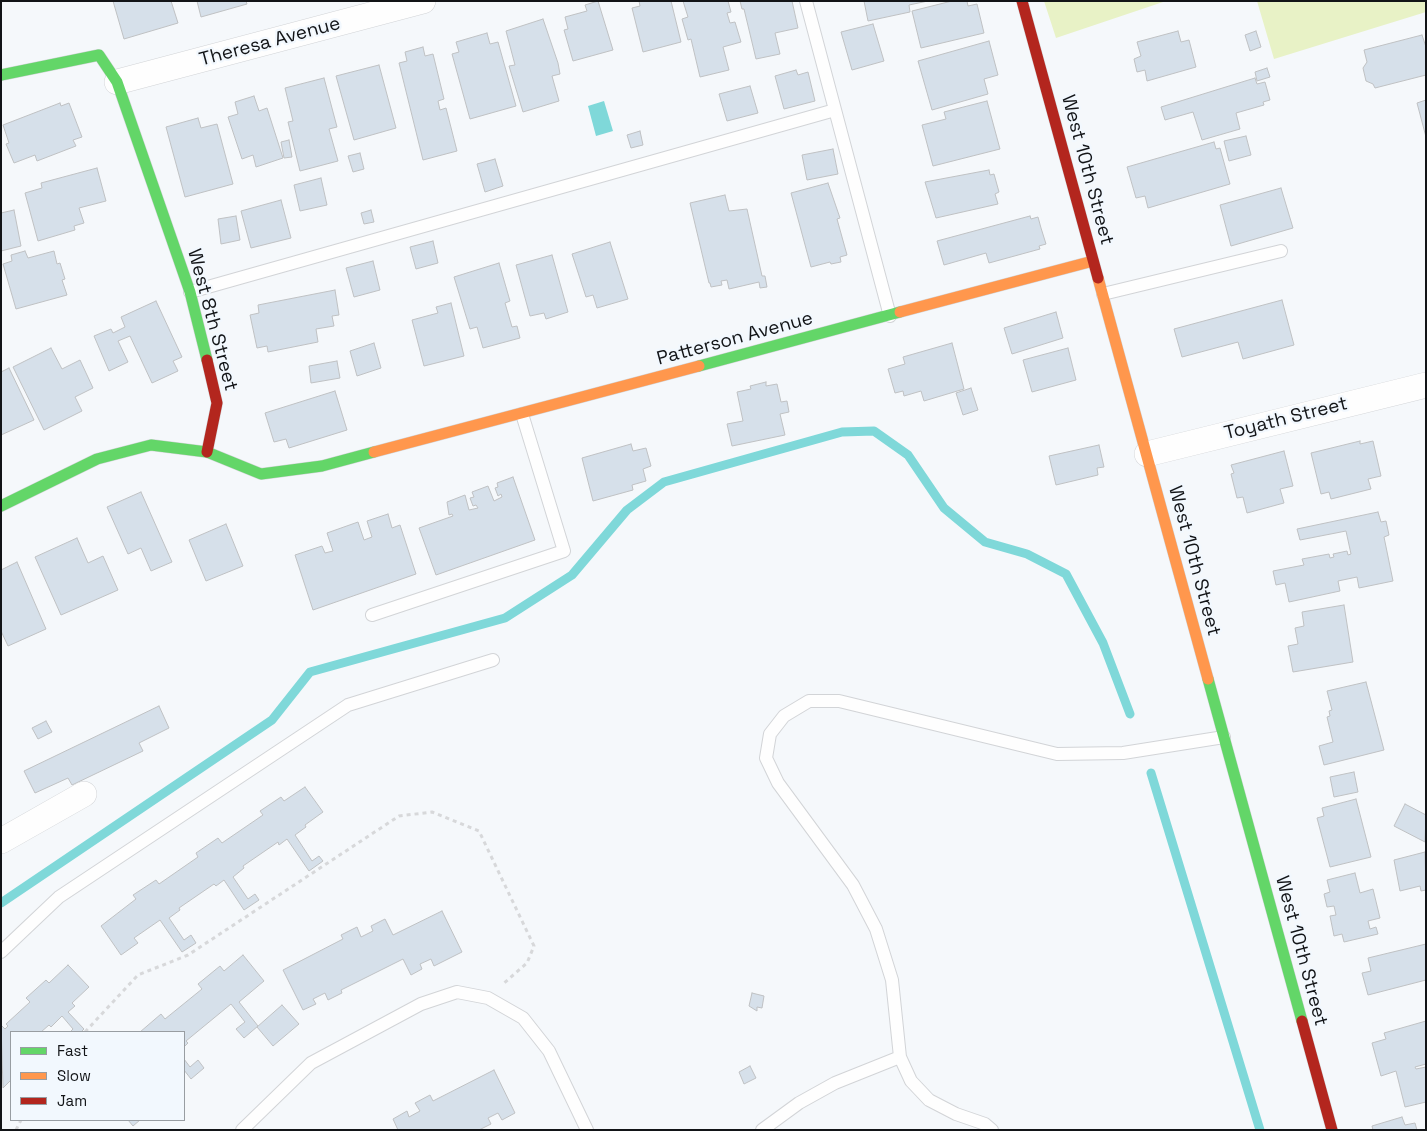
<!DOCTYPE html>
<html>
<head>
<meta charset="utf-8">
<style>
  body { margin:0 }
  #map { position:relative; width:1427px; height:1131px; overflow:hidden; background:#f5f8fb; font-family:"Space Grotesk",sans-serif }
  canvas { display:block }
  .frame { position:absolute; inset:0; border:2px solid #121417; pointer-events:none }
  .legend { position:absolute; left:10px; top:1031px; width:175px; height:90px; box-sizing:border-box; background:#f2f8fe; border:1px solid #989da2; margin:0; padding:6px 9px; list-style:none; font-size:15px; color:#121417 }
  .legend li { display:flex; align-items:center; gap:10px; height:25px }
  .legend b { width:25px; border:1px solid #989da2 }
</style>
</head>
<body>
<div id="map">
<canvas width="1427" height="1131"></canvas>
<div class="frame"></div>
<ul class="legend">
<li><b style="height:6px;background:#63d668"></b>Fast</li>
<li><b style="height:6px;background:#ff974d"></b>Slow</li>
<li><b style="height:6px;background:#b3261e"></b>Jam</li>
</ul>
</div>
<script>
const ctx = document.querySelector('canvas').getContext('2d');
ctx.lineJoin = 'round';
function fillPath(path, color) { ctx.fillStyle = color; ctx.fill(path, 'evenodd'); }
const poly = rows => new Path2D(rows.map(r => 'M' + r).join(''));
function trace(path, color, width, dash) { ctx.strokeStyle = color; ctx.lineWidth = width; ctx.lineCap = dash ? 'butt' : 'round'; ctx.setLineDash(dash || []); ctx.stroke(path); }
function drawText(font, color, halo, rows, align = 'center') {
  ctx.font = font + ' "Space Grotesk",sans-serif'; ctx.lineWidth = 4.5; ctx.setLineDash([]); ctx.textBaseline = 'middle'; ctx.strokeStyle = halo; ctx.fillStyle = color; for (const [text, x, y, turn = 0] of rows) {
    ctx.save(); ctx.translate(x, y); ctx.rotate((+turn || 0) * Math.PI / 180); ctx.textAlign = isNaN(turn) ? turn : align; if (halo) ctx.strokeText(text, 0, 0); ctx.fillText(text, 0, 0); ctx.restore();
  }
}
fillPath(poly([
  [1044,1,1166,1,1056,38],
  [1257,1,1426,1,1426,12,1274,59]
]), '#e8f2c6');
fillPath(poly([
  [604,101,613,131,596,136,588,106]
]), '#7fd8d9');
trace(poly([
  [1151,773,1260,1130],
  [1,903,272,720,310,672,505,618,572,575,627,510,664,482,842,432,874,431,908,455,944,508,985,542,1027,554,1066,574,1103,643,1130,714]
]), '#7fd8d9', 9);
const building = poly([
  [113,1,171,1,178,23,124,39,113,1],
  [197,1,246,1,247,4,201,17,197,1],
  [598,1,613,50,573,61,564,30,568,29,565,17,587,11,585,5,598,1],
  [639,1,671,1,681,42,643,52,632,8,640,6,639,1],
  [683,1,728,1,731,12,727,13,730,23,735,22,741,42,723,47,729,70,700,77,691,39,688,40,682,19,688,17,683,1],
  [740,1,792,1,798,28,775,33,780,54,756,59,744,9,742,9,740,1],
  [864,1,928,1,909,5,910,12,868,21,864,1],
  [952,1,967,1,968,6,977,4,984,33,921,48,912,11,952,1],
  [543,19,558,63,560,74,552,76,559,101,523,112,509,66,515,65,506,31,543,19],
  [873,24,884,61,852,70,841,32,873,24],
  [1178,31,1181,42,1189,40,1196,67,1147,81,1145,70,1137,72,1134,59,1141,56,1137,42,1178,31],
  [1256,31,1261,47,1250,51,1245,35,1256,31],
  [487,33,490,44,498,42,516,106,470,119,452,54,459,52,456,42,487,33],
  [1422,35,1426,47,1426,75,1375,88,1373,84,1366,81,1363,68,1367,62,1364,50,1422,35],
  [989,41,998,75,984,79,988,94,932,110,918,61,989,41],
  [423,47,425,56,433,54,444,99,438,101,440,110,446,108,457,151,423,160,399,63,407,61,405,52,423,47],
  [379,65,396,128,354,140,336,76,379,65],
  [1267,68,1270,77,1257,81,1255,72,1267,68],
  [796,70,798,75,808,72,815,101,784,109,775,76,796,70],
  [324,78,337,127,329,129,338,161,300,171,288,122,293,121,285,88,324,78],
  [1255,78,1257,84,1265,82,1270,100,1263,102,1264,105,1236,113,1240,129,1202,140,1193,112,1165,120,1161,107,1255,78],
  [750,86,758,113,727,121,719,94,750,86],
  [254,96,259,111,267,108,283,158,256,167,253,155,242,159,228,117,238,114,235,102,254,96],
  [1426,100,1426,137,1417,103,1426,100],
  [987,101,1000,149,933,166,922,125,946,119,944,112,987,101],
  [60,103,61,106,69,103,82,137,73,140,76,146,37,161,35,155,14,163,6,144,9,143,3,125,60,103],
  [198,118,201,128,217,124,233,184,185,197,166,127,198,118],
  [640,131,643,145,631,148,627,135,640,131],
  [1246,136,1251,155,1229,161,1224,141,1246,136],
  [289,140,292,157,284,158,281,142,289,140],
  [1214,142,1216,149,1220,148,1230,184,1148,208,1145,196,1136,198,1127,167,1214,142],
  [833,149,838,174,807,180,802,155,833,149],
  [360,153,364,169,353,172,348,156,360,153],
  [495,159,503,186,485,192,477,164,495,159],
  [97,168,106,201,79,208,84,223,74,226,75,230,38,241,25,193,42,188,41,183,97,168],
  [989,170,990,175,994,174,999,192,995,194,998,204,936,218,925,182,989,170],
  [321,178,327,205,300,211,294,185,321,178],
  [828,183,840,218,837,219,847,255,840,257,841,262,831,264,830,262,811,267,791,193,828,183],
  [1281,188,1293,228,1231,246,1220,205,1281,188],
  [725,195,729,211,747,209,762,276,765,276,767,287,760,288,759,282,729,289,727,280,721,281,722,285,711,287,710,283,709,283,690,203,725,195],
  [281,200,291,238,251,248,241,211,281,200],
  [14,210,21,246,1,251,1,213,14,210],
  [371,210,374,222,364,224,361,213,371,210],
  [236,216,240,240,221,244,218,219,236,216],
  [1030,216,1031,219,1038,217,1041,228,1046,244,1039,246,1040,249,989,263,986,253,944,265,937,241,1030,216],
  [433,241,438,263,416,269,410,247,433,241],
  [610,242,628,299,597,308,593,295,586,297,572,254,610,242],
  [25,251,28,258,54,251,57,264,60,263,65,279,62,280,67,295,16,309,3,264,12,261,11,255,25,251],
  [552,255,568,312,546,319,544,313,530,316,516,265,552,255],
  [373,261,380,290,354,297,346,268,373,261],
  [499,263,510,301,505,303,512,327,517,326,520,338,483,348,477,327,470,329,454,277,499,263],
  [335,290,339,315,332,316,334,326,316,329,318,342,268,352,267,346,257,348,250,315,259,313,258,305,335,290],
  [1282,300,1294,345,1243,359,1238,342,1182,357,1174,329,1282,300],
  [156,301,182,357,173,361,178,371,152,383,130,336,118,341,128,362,109,371,94,336,111,329,113,333,125,327,121,317,156,301],
  [451,303,464,356,424,366,412,320,438,313,436,307,451,303],
  [1056,312,1063,338,1012,354,1004,328,1056,312],
  [374,343,381,368,357,376,350,351,374,343],
  [952,343,964,389,924,401,921,391,904,396,903,391,895,393,888,369,905,364,903,357,952,343],
  [51,348,62,369,80,360,93,388,75,397,82,411,44,430,13,367,51,348],
  [1068,348,1076,380,1032,392,1023,360,1068,348],
  [337,361,340,378,311,383,309,366,337,361],
  [9,368,34,420,1,435,1,372,9,368],
  [766,382,766,386,777,384,781,402,787,401,789,412,780,414,785,435,732,446,727,424,743,421,737,392,751,389,750,386,766,382],
  [971,388,978,410,963,415,956,393,971,388],
  [335,391,347,430,289,448,286,439,274,442,265,413,335,391],
  [1360,441,1360,444,1373,441,1381,476,1368,479,1371,489,1331,499,1329,492,1321,494,1311,453,1360,441],
  [631,444,633,451,646,448,651,466,643,469,646,481,632,485,633,490,593,501,582,458,631,444],
  [1099,445,1104,467,1097,468,1098,475,1056,485,1049,456,1099,445],
  [1284,451,1293,486,1280,489,1284,503,1247,513,1243,497,1237,498,1231,474,1234,473,1231,465,1284,451],
  [513,477,535,540,436,575,419,528,453,516,452,514,449,515,447,502,465,495,469,510,478,508,476,505,473,506,470,498,474,497,472,492,488,486,494,501,502,497,501,494,498,496,495,488,498,487,497,483,513,477],
  [141,492,172,562,151,571,141,548,128,554,107,507,141,492],
  [1378,512,1381,522,1386,521,1389,535,1384,537,1393,581,1359,588,1357,577,1338,581,1340,591,1289,602,1285,583,1276,585,1273,571,1304,565,1302,559,1329,554,1330,558,1334,557,1333,554,1347,551,1348,555,1351,554,1346,531,1300,540,1297,529,1378,512],
  [388,514,392,528,400,525,416,574,313,610,295,555,322,546,325,553,333,551,327,533,358,522,364,540,372,537,367,521,388,514],
  [226,524,243,566,206,581,189,540,226,524],
  [77,538,88,563,103,556,118,590,61,615,35,557,77,538],
  [17,562,46,629,8,646,1,631,1,570,17,562],
  [1344,605,1353,662,1293,672,1288,646,1298,644,1295,628,1304,626,1302,612,1344,605],
  [1366,682,1384,750,1324,765,1319,746,1333,742,1327,717,1330,716,1329,711,1332,710,1327,691,1366,682],
  [159,706,169,728,139,743,143,751,72,785,68,778,35,793,24,771,159,706],
  [46,721,52,732,38,739,32,728,46,721],
  [1354,772,1358,792,1334,797,1330,777,1354,772],
  [305,787,323,812,305,825,306,827,295,835,312,861,319,856,323,861,309,871,287,839,279,845,278,842,243,866,244,868,233,877,248,899,255,894,259,900,244,910,224,880,216,886,214,884,179,908,180,910,169,918,184,940,191,935,196,943,182,952,160,920,134,938,138,943,121,955,101,926,136,899,133,895,156,880,159,884,198,857,196,853,218,838,222,843,263,815,260,811,281,797,284,801,305,787],
  [1356,799,1371,857,1330,867,1317,818,1324,816,1322,808,1356,799],
  [1405,804,1426,815,1425,842,1394,826,1405,804],
  [1425,852,1426,890,1421,891,1420,886,1400,891,1394,860,1425,852],
  [1355,873,1360,893,1373,889,1380,918,1368,921,1370,929,1376,927,1378,934,1344,942,1342,934,1334,936,1330,916,1336,915,1334,906,1327,907,1324,894,1330,892,1327,880,1355,873],
  [442,911,462,952,434,966,431,959,420,964,422,969,411,975,403,959,341,990,342,993,328,1000,325,993,313,999,316,1004,303,1010,283,970,343,939,341,935,357,927,361,937,373,931,371,926,385,919,393,935,442,911],
  [1426,944,1426,980,1368,995,1362,973,1371,971,1368,958,1426,944],
  [243,955,264,981,239,1002,258,1026,244,1038,236,1029,245,1022,231,1004,186,1041,188,1043,184,1047,184,1032,140,1032,161,1014,165,1019,202,989,198,984,220,966,224,971,243,955],
  [68,965,89,987,72,1003,75,1006,68,1012,84,1029,81,1032,70,1032,73,1029,62,1016,51,1027,49,1025,41,1032,11,1032,11,1080,3,1088,1,1025,5,1029,8,1026,6,1024,30,1002,26,998,46,980,49,983,68,965],
  [752,993,764,996,762,1008,757,1007,757,1011,749,1006,752,993],
  [282,1005,299,1024,273,1046,257,1027,282,1005],
  [1426,1021,1426,1064,1415,1067,1416,1069,1426,1067,1426,1102,1405,1107,1396,1071,1381,1076,1372,1043,1386,1039,1384,1033,1426,1021],
  [184,1059,190,1067,198,1060,204,1068,191,1079,184,1070,184,1059],
  [750,1066,756,1078,744,1084,739,1072,750,1066],
  [494,1070,515,1113,502,1120,498,1113,488,1118,491,1124,479,1130,398,1130,393,1119,407,1111,409,1117,420,1111,415,1103,430,1095,433,1101,494,1070],
  [1402,1117,1405,1125,1415,1123,1417,1130,1373,1130,1372,1126,1402,1117],
  [128,1120,140,1120,133,1126,128,1120]
]);
fillPath(building, '#d6e0ea');
trace(building, '#bfc1c3', 1);
const lane = poly([
  [806,1,890,316],
  [190,292,835,110],
  [1103,294,1281,251],
  [372,615,564,551,522,414],
  [1,952,59,897,348,705,493,660],
  [900,1057,892,980,876,929,853,885,778,783,766,758,770,734,784,716,809,701,839,701,1057,754,1123,753,1224,737],
  [242,1130,311,1063,421,1004,457,992,488,998,523,1018,549,1051,587,1130],
  [762,1130,799,1103,835,1083,900,1057,911,1081,929,1100,956,1114,985,1124,992,1130]
]);
const street = poly([
  [117,82,423,1],
  [1147,454,1426,385],
  [1,841,84,794]
]);
const fast = poly([
  [1,75,99,55,117,82,190,292,207,360],
  [699,366,900,312],
  [1,506,97,459,151,445,207,452,261,474,322,466,374,452],
  [1208,679,1302,1021]
]);
const slow = poly([
  [1098,278,1208,679],
  [900,312,1093,261],
  [374,452,699,366]
]);
const jam = poly([
  [1022,1,1098,278],
  [207,360,217,403,207,452],
  [1302,1021,1332,1130]
]);
trace(lane, '#d2d4d7', 14);
trace(street, '#d2d4d7', 26);
trace(fast, '#d2d4d7', 12);
trace(slow, '#d2d4d7', 12);
trace(jam, '#d2d4d7', 12);
trace(poly([
  [85,1032,138,975,188,955,399,816,432,812,479,831,534,946,527,963,503,984],
  [16,1130,21,1120]
]), '#d7d8da', 3, [4, 4]);
trace(lane, '#fefefe', 12);
trace(street, '#fefefe', 25);
trace(fast, '#63d668', 11);
trace(slow, '#ff974d', 11);
trace(jam, '#b3261e', 11);
drawText('19px', '#121417', '#f2f8fe', [
  ["Theresa Avenue",270,42,-15],
  ["West 10th Street",1087,170,75],
  ["West 8th Street",212,320,75],
  ["Patterson Avenue",735,339,-15],
  ["Toyath Street",1286,419,-14],
  ["West 10th Street",1194,561,75],
  ["West 10th Street",1301,951,75]
]);
</script>
</body>
</html>
